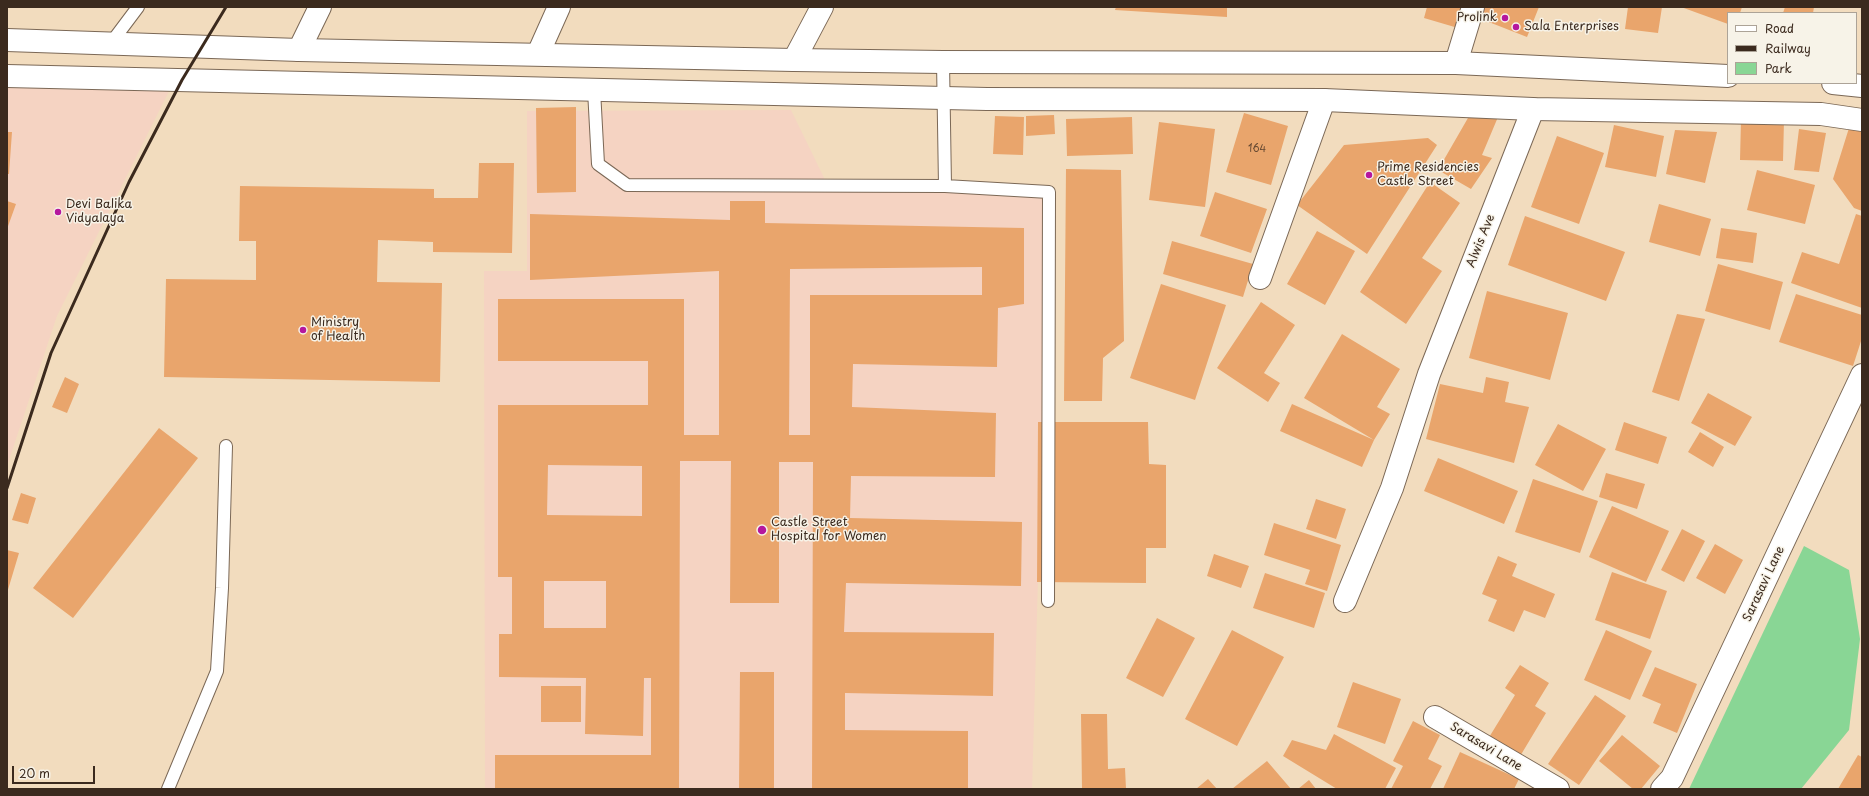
<!DOCTYPE html>
<html>
<head>
<meta charset="utf-8">
<style>
  body { margin:0 }
  #map { position:relative; width:1869px; height:796px; overflow:hidden; background:#f2dcbe; font-family:"Playpen Sans",sans-serif }
  canvas { display:block }
  .frame { position:absolute; inset:0; border:8px solid #3b2a1e; pointer-events:none }
  .legend { position:absolute; left:1727px; top:12px; width:130px; height:72px; box-sizing:border-box; background:#f7f3e8; border:1px solid #aca397; margin:0; padding:5px 7px; list-style:none; font-size:12px; color:#3b2a1e }
  .legend li { display:flex; align-items:center; gap:8px; height:20px }
  .legend b { width:20px; border:1px solid #aca397 }
  .scale { position:absolute; left:12px; top:766px; width:83px; height:18px; box-sizing:border-box; border:2px solid #3b2a1e; border-top:0; padding-left:5px; font-size:12px; line-height:14px; white-space:nowrap; color:#3b2a1e; -webkit-text-stroke:3px #f7f3e8; paint-order:stroke }
</style>
</head>
<body>
<div id="map">
<canvas width="1869" height="796"></canvas>
<div class="frame"></div>
<ul class="legend">
<li><b style="height:5px;background:#fff"></b>Road</li>
<li><b style="height:5px;background:#3b2a1e"></b>Railway</li>
<li><b style="height:11px;background:#89d695"></b>Park</li>
</ul>
<div class="scale">20 m</div>
</div>
<script>
const ctx = document.querySelector('canvas').getContext('2d');
ctx.lineJoin = 'round';
function fillPath(path, color) { ctx.fillStyle = color; ctx.fill(path, 'evenodd'); }
const poly = rows => new Path2D(rows.map(r => 'M' + r).join(''));
function trace(path, color, width, dash) { ctx.strokeStyle = color; ctx.lineWidth = width; ctx.lineCap = dash ? 'butt' : 'round'; ctx.setLineDash(dash || []); ctx.stroke(path); }
function drawText(font, color, halo, rows, align = 'center') {
  ctx.font = font + ' "Playpen Sans",sans-serif'; ctx.lineWidth = 3; ctx.setLineDash([]); ctx.textBaseline = 'middle'; ctx.strokeStyle = halo; ctx.fillStyle = color; for (const [text, x, y, turn = 0] of rows) {
    ctx.save(); ctx.translate(x, y); ctx.rotate((+turn || 0) * Math.PI / 180); ctx.textAlign = isNaN(turn) ? turn : align; if (halo) ctx.strokeText(text, 0, 0); ctx.fillText(text, 0, 0); ctx.restore();
  }
}
fillPath(poly([
  [7,85,171,87,57,316,7,466],
  [791,110,828,186,1049,192,1032,789,485,789,484,271,527,271,527,111]
]), '#f5d3c2');
fillPath(poly([
  [1804,546,1849,570,1860,639,1849,730,1801,789,1689,789]
]), '#89d695');
fillPath(poly([
  [1116,7,1227,7,1227,17,1115,10],
  [1427,7,1464,7,1458,28,1424,18],
  [1480,7,1539,7,1527,37,1476,17],
  [1628,7,1662,7,1658,33,1625,29],
  [1681,7,1742,7,1740,13,1728,13,1728,24],
  [1785,7,1814,7,1813,13,1783,13],
  [576,107,576,192,537,193,536,108],
  [1472,111,1498,117,1482,155,1492,158,1471,189,1438,170],
  [1244,113,1288,126,1271,185,1226,172],
  [1054,115,1055,134,1026,136,1026,116],
  [995,116,1024,117,1023,155,993,154],
  [1132,117,1133,154,1067,156,1066,119],
  [1741,120,1784,120,1783,161,1740,160],
  [1159,122,1215,129,1205,207,1149,200],
  [1614,125,1664,136,1656,177,1605,167],
  [1849,128,1862,132,1862,211,1854,208,1833,179],
  [1799,129,1826,133,1819,172,1794,170],
  [1675,130,1717,132,1705,183,1666,174],
  [7,132,12,132,9,174,7,174],
  [1557,136,1604,153,1579,224,1531,207],
  [1428,138,1437,145,1367,254,1297,205,1344,145],
  [479,163,514,163,512,253,433,252,433,242,378,240,377,282,442,283,440,382,164,377,166,279,256,280,256,241,239,241,240,186,434,189,434,198,478,198],
  [1066,169,1121,170,1124,341,1103,358,1102,401,1064,401],
  [1757,170,1815,185,1805,224,1747,210],
  [1430,182,1460,203,1422,258,1442,271,1406,324,1360,292],
  [1215,192,1267,209,1251,253,1200,236],
  [7,201,16,204,7,229],
  [730,201,765,201,765,223,1024,228,1024,304,998,308,997,367,853,364,852,407,996,413,995,477,851,476,850,518,1022,522,1021,586,846,583,844,632,994,633,993,696,845,693,845,730,968,731,968,789,812,789,813,462,779,462,779,603,730,603,731,461,680,461,679,789,495,789,495,755,651,755,651,678,644,678,643,736,585,734,586,678,499,677,499,634,512,634,512,577,498,577,498,405,648,405,648,361,498,361,498,299,684,299,684,435,719,435,719,271,530,280,530,214,730,220],
  [982,267,982,295,810,295,810,435,789,435,790,269],
  [548,465,642,466,642,516,547,515],
  [544,581,606,581,606,628,544,628],
  [1659,204,1711,219,1700,256,1649,242],
  [1856,214,1862,216,1862,308,1791,283,1802,252,1839,264],
  [1525,216,1625,252,1606,301,1508,265],
  [1721,228,1757,233,1753,263,1716,258],
  [1317,231,1355,251,1325,305,1287,284],
  [1172,241,1253,264,1243,297,1163,274],
  [1718,264,1783,282,1770,330,1705,311],
  [1161,284,1226,305,1195,400,1130,378],
  [1487,291,1568,313,1550,380,1469,358],
  [1796,294,1862,315,1862,338,1853,366,1779,342],
  [1261,302,1295,325,1264,373,1280,383,1268,402,1217,368],
  [1677,314,1705,319,1679,401,1652,392],
  [1342,334,1400,369,1377,407,1390,414,1374,440,1362,467,1280,431,1292,404,1374,440,1304,398],
  [65,377,79,384,67,413,52,407],
  [1486,377,1509,382,1505,402,1529,407,1514,463,1426,439,1440,384,1483,393],
  [1708,393,1752,417,1735,446,1691,423],
  [1038,422,1148,422,1149,464,1166,465,1166,548,1146,548,1146,583,1037,582],
  [1624,422,1667,437,1658,464,1615,450],
  [1558,424,1606,449,1583,491,1535,465],
  [159,428,198,458,73,618,33,588],
  [1700,432,1724,447,1713,467,1688,452],
  [1438,458,1518,491,1504,524,1424,491],
  [1606,473,1645,484,1637,509,1599,497],
  [1533,479,1598,501,1580,553,1515,532],
  [21,493,36,498,28,524,12,520],
  [1316,499,1346,509,1336,539,1306,529],
  [1612,506,1669,531,1646,582,1589,557],
  [1274,523,1341,545,1327,591,1305,584,1310,570,1264,555],
  [1682,529,1705,541,1684,582,1661,570],
  [1715,544,1743,560,1725,594,1696,578],
  [7,550,19,553,7,593],
  [1214,554,1249,566,1241,588,1207,576],
  [1498,556,1517,564,1512,576,1555,594,1545,618,1524,610,1514,632,1488,621,1497,600,1482,594],
  [1612,572,1667,591,1650,639,1595,620],
  [1265,573,1325,593,1314,628,1253,608],
  [1157,618,1195,638,1163,697,1126,678],
  [1232,630,1284,657,1237,746,1185,719],
  [1606,630,1652,651,1630,700,1584,680],
  [1520,665,1549,683,1535,706,1546,713,1519,758,1488,739,1515,695,1505,688],
  [1655,667,1697,684,1677,733,1653,723,1661,704,1642,696],
  [740,672,774,672,774,789,739,789],
  [1353,682,1401,699,1385,744,1337,727],
  [541,686,581,686,581,722,541,722],
  [1595,695,1626,716,1579,785,1548,764],
  [1081,714,1107,714,1108,769,1125,768,1126,789,1082,789],
  [1413,721,1440,735,1428,759,1442,766,1430,789,1391,789,1403,766,1393,761],
  [1334,734,1396,768,1385,789,1337,789,1283,756,1292,740,1326,750],
  [1622,735,1660,766,1641,789,1633,789,1599,761],
  [1460,752,1519,779,1514,789,1443,789],
  [1858,755,1862,757,1862,789,1838,789],
  [1267,761,1291,789,1232,789],
  [1208,779,1217,789,1196,789],
  [1309,780,1316,789,1298,789]
]), '#e9a56c');
const service = poly([
  [111,43,138,7],
  [943,62,945,186],
  [594,90,598,164,627,185,945,186,1049,192,1048,601],
  [168,789,217,671,222,588,226,446]
]);
const minor = poly([
  [299,50,320,7],
  [538,54,559,7],
  [794,60,822,7],
  [1456,63,1473,7],
  [1260,278,1324,100],
  [1345,601,1392,488,1429,374,1533,109],
  [1435,717,1558,789],
  [1662,789,1672,778,1862,375]
]);
const trunk = poly([
  [7,40,299,50,794,60,943,62,1456,63,1728,76],
  [7,76,987,99,1324,100,1533,109,1821,114,1862,120],
  [1833,83,1862,86]
]);
trace(service, '#7b6856', 14);
trace(minor, '#7b6856', 24);
trace(trunk, '#7b6856', 24);
trace(service, '#fff', 12);
trace(minor, '#fff', 22);
trace(trunk, '#fff', 22);
trace(poly([
  [7,488,51,353,129,182,182,80,226,7]
]), '#3b2a1e', 3);
for (const [x, y, r, color] of [
  [1505,18,4,"#b5179e"],
  [1516,27,4,"#b5179e"],
  [1369,175,4,"#b5179e"],
  [58,212,4,"#b5179e"],
  [303,330,4,"#b5179e"],
  [762,530,5,"#b5179e"]
]) { const dot = new Path2D(); dot.arc(x, y, r, 0, 2 * Math.PI); ctx.fillStyle = color; ctx.fill(dot); trace(dot, '#f7f3e8', 1.5); }
drawText('10px', '#664932', null, [
  ["164",1257,149]
]);
drawText('12px', '#3b2a1e', '#f7f3e8', [
  ["Prolink",1497,18,"right"],
  ["Sala Enterprises",1524,27],
  ["Prime Residencies",1377,168],
  ["Castle Street",1377,182],
  ["Devi Balika",66,205],
  ["Vidyalaya",66,219],
  ["Ministry",311,323],
  ["of Health",311,337],
  ["Castle Street",771,523],
  ["Hospital for Women",771,537]
], 'left');
drawText('12px', '#3b2a1e', '#f7f3e8', [
  ["Alwis Ave",1481,241,-68],
  ["Sarasavi Lane",1764,584,-65],
  ["Sarasavi Lane",1486,747,31]
]);
</script>
</body>
</html>
